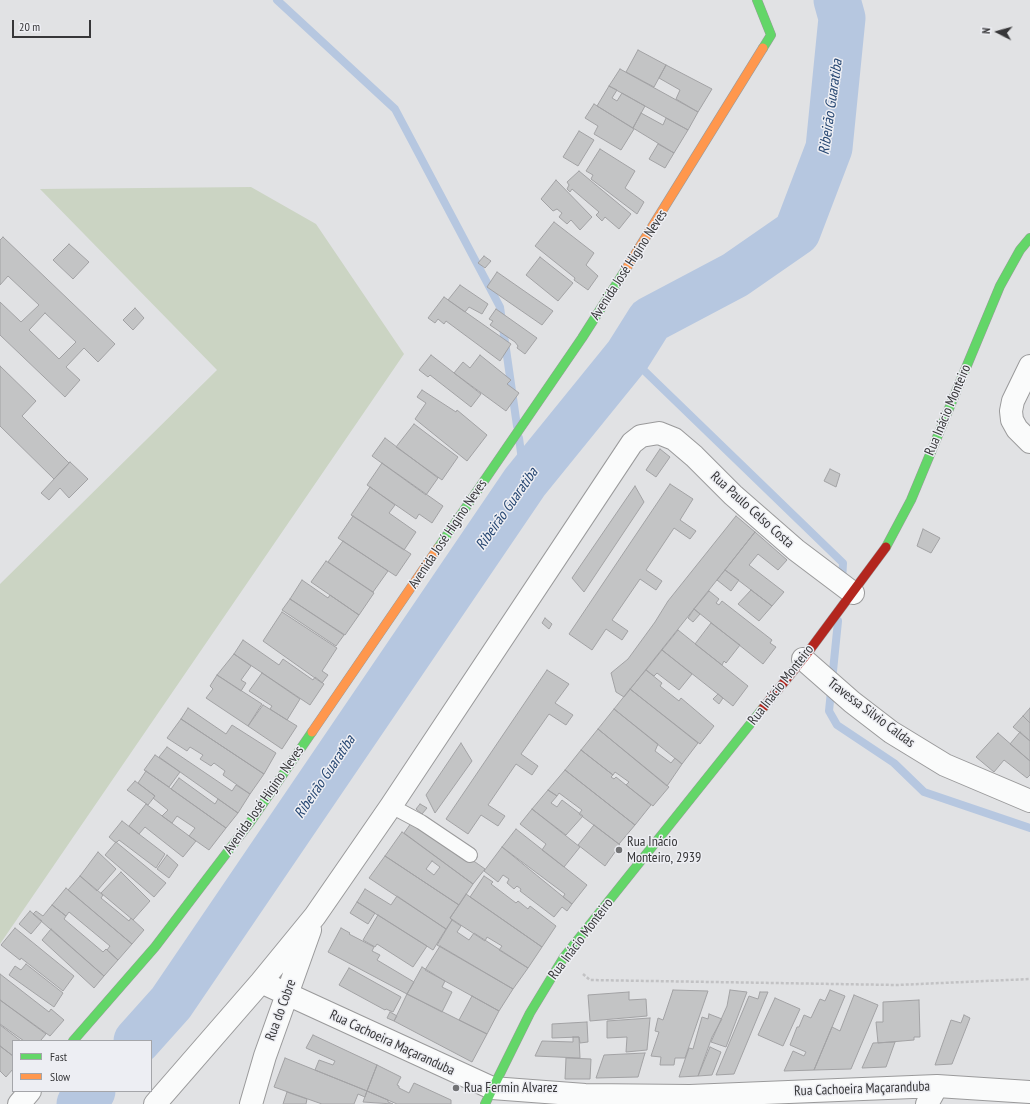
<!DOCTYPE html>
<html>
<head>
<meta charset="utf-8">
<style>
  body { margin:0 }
  #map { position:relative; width:1030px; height:1104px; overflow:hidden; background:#e1e2e4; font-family:"PT Sans Narrow",sans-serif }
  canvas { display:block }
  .legend { position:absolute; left:12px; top:1040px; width:140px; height:52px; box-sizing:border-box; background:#edeef3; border:1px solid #a4a5a9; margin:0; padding:5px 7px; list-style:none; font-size:12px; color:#373739 }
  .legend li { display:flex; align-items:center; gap:8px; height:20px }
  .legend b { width:20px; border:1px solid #a4a5a9 }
  .north { position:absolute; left:978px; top:12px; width:40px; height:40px; -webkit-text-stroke:3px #edeef3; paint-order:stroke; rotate:276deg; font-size:11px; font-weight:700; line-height:16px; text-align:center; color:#373739 }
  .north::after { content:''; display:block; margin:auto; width:14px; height:18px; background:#373739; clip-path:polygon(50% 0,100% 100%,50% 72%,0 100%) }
  .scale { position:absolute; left:12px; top:20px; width:79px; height:18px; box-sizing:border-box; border:2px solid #373739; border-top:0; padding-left:5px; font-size:12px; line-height:14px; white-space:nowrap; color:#373739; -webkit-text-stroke:3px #edeef3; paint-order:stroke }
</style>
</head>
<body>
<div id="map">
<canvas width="1030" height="1104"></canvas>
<ul class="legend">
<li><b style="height:5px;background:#63d668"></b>Fast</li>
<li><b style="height:5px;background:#ff974d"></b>Slow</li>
</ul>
<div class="north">N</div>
<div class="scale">20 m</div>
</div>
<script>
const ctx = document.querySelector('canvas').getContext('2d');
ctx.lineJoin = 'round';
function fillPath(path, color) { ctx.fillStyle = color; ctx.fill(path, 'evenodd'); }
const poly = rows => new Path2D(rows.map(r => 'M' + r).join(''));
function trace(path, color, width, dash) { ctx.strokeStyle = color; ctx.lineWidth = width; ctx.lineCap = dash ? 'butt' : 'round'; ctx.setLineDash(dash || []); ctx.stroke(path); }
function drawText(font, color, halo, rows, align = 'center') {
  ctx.font = font + ' "PT Sans Narrow",sans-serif'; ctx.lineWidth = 3; ctx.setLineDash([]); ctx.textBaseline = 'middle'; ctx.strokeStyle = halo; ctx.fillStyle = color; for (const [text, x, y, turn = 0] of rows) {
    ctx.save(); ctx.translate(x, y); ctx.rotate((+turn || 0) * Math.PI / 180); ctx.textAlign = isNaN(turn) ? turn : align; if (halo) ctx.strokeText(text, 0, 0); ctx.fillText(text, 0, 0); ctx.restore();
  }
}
fillPath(poly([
  [251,187,316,224,404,354,0,944,0,584,217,370,40,189]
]), '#cbd4c3');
trace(poly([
  [277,0,395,109,500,307,517,426],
  [628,355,843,563,842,582],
  [519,438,525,482],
  [838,621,829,711,837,725,894,763,924,792,1030,828]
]), '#b6c7e0', 8);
trace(poly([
  [137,1041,171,1003,525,482,628,355,650,320,735,275,797,232,829,148,842,18,837,0],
  [80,1104,92,1091]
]), '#b6c7e0', 47);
const building = poly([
  [638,50,666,65,654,87,626,72,638,50],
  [666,65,712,89,698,112,676,99,680,90,659,78,666,65],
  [620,69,698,112,688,130,609,86,620,69],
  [609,86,617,90,612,98,617,101,622,93,645,106,633,128,597,106,609,86],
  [594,104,634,129,621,150,594,134,598,126,585,118,594,104],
  [641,113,663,125,666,118,688,130,674,153,633,128,641,113],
  [579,131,594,140,578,166,563,157,579,131],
  [658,144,674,153,665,168,649,159,658,144],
  [600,149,635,171,625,188,644,202,637,214,591,179,593,175,586,171,600,149],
  [579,171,631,214,619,229,605,217,602,221,596,215,599,212,572,189,570,192,567,189,569,185,567,182,579,171],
  [556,180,592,217,580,230,571,220,567,224,559,217,562,213,557,209,553,211,541,199,556,180],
  [554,222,594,253,586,265,598,276,588,290,574,280,575,278,535,246,554,222],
  [3,237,115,344,98,362,84,348,66,367,80,380,65,397,0,335,0,302,21,322,39,305,8,276,0,285,0,240,3,237],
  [45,313,76,342,59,359,29,330,45,313],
  [69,244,89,262,73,279,53,260,69,244],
  [484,256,491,261,485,268,478,263,484,256],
  [540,257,573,283,558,301,526,275,540,257],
  [497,272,553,311,542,325,487,287,497,272],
  [460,285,488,304,482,314,469,307,465,312,448,300,460,285],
  [444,297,511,344,500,361,446,321,444,324,438,319,435,323,428,318,444,297],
  [135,308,144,318,133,330,123,320,135,308],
  [496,309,537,338,525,354,517,348,518,346,515,342,490,325,493,321,489,319,496,309],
  [431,355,481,394,471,407,430,375,428,377,419,370,431,355],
  [480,355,511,380,507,384,519,393,506,411,454,373,463,362,470,368,480,355],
  [0,366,36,401,22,416,69,463,54,479,0,426,0,366],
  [422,390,456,412,457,410,487,435,467,461,415,419,426,403,417,397,422,390],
  [414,424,458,457,442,480,396,447,414,424],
  [385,438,438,478,426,495,372,456,385,438],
  [660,449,670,457,656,477,646,470,660,449],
  [70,462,88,479,69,498,60,488,49,500,41,493,70,462],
  [382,463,443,506,432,523,419,514,416,519,367,485,382,463],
  [830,469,840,474,836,487,824,481,830,469],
  [670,484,693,499,680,520,696,531,690,539,674,528,646,570,662,581,656,590,640,579,612,620,628,631,622,640,606,629,592,650,569,634,670,484],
  [635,486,644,502,584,592,572,578,635,486],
  [370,487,395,505,389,513,416,532,404,550,351,515,370,487],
  [353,516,411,554,396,576,338,538,353,516],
  [736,516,755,532,624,697,616,692,611,673,628,659,655,622,668,601,736,516],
  [923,529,940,538,931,553,917,546,923,529],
  [755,532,787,560,778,570,758,554,749,565,784,592,772,606,725,570,755,532],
  [343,541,388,571,373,592,328,562,343,541],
  [326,561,374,593,359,615,311,582,326,561],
  [725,570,739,580,731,591,717,580,725,570],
  [302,580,328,598,330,595,359,615,345,635,290,599,302,580],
  [751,590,772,606,759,621,738,604,751,590],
  [709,591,719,599,716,603,719,605,722,601,772,640,770,643,776,647,763,664,694,609,709,591],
  [290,599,344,635,336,646,282,610,290,599],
  [694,609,700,614,693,622,688,618,694,609],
  [282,612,337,648,322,671,328,675,322,683,263,641,282,612],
  [545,618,552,624,549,629,542,623,545,618],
  [711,623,740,645,726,663,724,661,722,665,695,644,711,623],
  [678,630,748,686,733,706,662,650,678,630],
  [243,640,279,665,283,659,313,680,315,677,324,684,310,705,234,654,243,640],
  [662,650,692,674,679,690,657,673,654,676,646,670,662,650],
  [234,654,251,666,241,680,246,683,241,691,217,675,234,654],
  [547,670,569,684,555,703,573,715,566,725,549,714,521,754,538,766,532,775,516,764,488,805,505,816,498,826,481,815,468,834,446,819,547,670],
  [646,670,662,683,660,686,679,701,681,698,714,726,700,744,630,689,646,670],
  [262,673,300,699,287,720,270,709,272,706,249,691,262,673],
  [217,675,262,704,248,726,206,698,213,689,210,686,217,675],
  [630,689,698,743,682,764,614,709,630,689],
  [718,694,723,698,719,704,713,699,718,694],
  [263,705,297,726,282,749,248,726,263,705],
  [188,708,226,734,232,725,276,753,264,774,181,719,188,708],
  [1030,708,1030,723,1023,716,1030,708],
  [614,709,658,744,655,751,671,763,675,758,682,764,667,786,598,729,614,709],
  [1023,716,1030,723,1030,741,1013,727,1023,716],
  [181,719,264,774,250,794,223,775,225,771,214,763,211,766,200,759,203,755,190,747,187,751,167,738,181,719],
  [598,729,669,787,653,806,626,785,629,782,615,772,613,775,581,750,598,729],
  [1020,732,1030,741,1030,761,1010,744,1020,732],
  [998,733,1030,761,1030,775,1027,778,1004,760,994,772,976,757,998,733],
  [461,743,472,761,435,813,426,795,461,743],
  [167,747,232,791,236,785,250,794,238,813,159,757,167,747],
  [581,750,613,775,611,777,614,779,616,777,651,805,635,825,565,770,581,750],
  [155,755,180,772,169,787,144,770,155,755],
  [565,770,635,825,619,844,579,814,582,810,559,793,557,796,548,790,565,770],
  [146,771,226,828,209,850,189,836,195,828,177,816,172,823,162,816,168,810,153,798,155,796,138,783,146,771],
  [179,778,215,804,218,799,238,813,226,828,171,789,179,778],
  [135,781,155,796,148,805,127,790,135,781],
  [548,790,557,796,551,803,557,807,562,800,583,816,566,835,532,809,548,790],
  [146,804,196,841,183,857,145,827,139,834,129,826,146,804],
  [420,804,427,808,422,814,416,809,420,804],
  [532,809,580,847,564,867,542,850,546,844,520,824,532,809],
  [414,819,485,869,473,884,404,833,414,819],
  [122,821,165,854,156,868,119,840,116,843,109,837,122,821],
  [594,825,620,845,605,866,578,845,594,825],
  [516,829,587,885,572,904,563,897,565,894,502,847,516,829],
  [402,832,473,884,459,905,385,856,402,832],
  [432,861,440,867,434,875,426,869,432,861],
  [116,842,166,883,154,897,105,855,116,842],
  [502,847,572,904,567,911,562,907,554,917,520,891,521,889,517,886,514,889,507,883,509,879,503,875,498,882,484,871,502,847],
  [98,852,116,869,97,891,80,876,98,852],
  [167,855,178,865,169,878,157,869,167,855],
  [385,856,459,905,450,918,452,920,446,929,369,878,385,856],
  [121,872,150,901,133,920,101,893,121,872],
  [80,876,103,895,101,898,129,921,131,918,144,930,132,944,68,890,80,876],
  [484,876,493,882,491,884,516,903,518,901,528,909,530,906,556,926,542,947,470,897,484,876],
  [66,888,132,944,118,960,107,950,110,946,69,912,66,916,52,905,66,888],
  [365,889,391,905,397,896,446,929,433,950,357,902,365,889],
  [466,894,542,947,528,968,499,950,502,946,487,937,485,941,450,918,466,894],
  [357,902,375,913,368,924,350,913,357,902],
  [52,905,66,916,64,919,103,952,106,949,118,960,104,976,33,914,36,911,43,916,52,905],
  [30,911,42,921,31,934,19,924,30,911],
  [378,915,427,946,413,967,377,944,375,947,363,940,378,915],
  [452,920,461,926,457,932,469,940,474,933,528,968,513,989,437,945,452,920],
  [15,928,74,976,63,991,21,958,20,960,1,945,15,928],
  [341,928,350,933,349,934,374,947,372,951,380,955,377,960,414,982,407,994,328,952,341,928],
  [51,929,104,976,94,988,42,940,51,929],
  [440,946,513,989,499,1011,425,970,440,946],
  [26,964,63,993,54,1007,9,975,15,966,21,970,26,964],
  [422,967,445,981,442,987,452,992,442,1012,407,994,422,967],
  [349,968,401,997,393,1012,386,1009,385,1010,339,985,349,968],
  [0,974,49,1012,51,1009,64,1020,50,1036,0,1000,0,974],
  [673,990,708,991,685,1058,675,1058,674,1065,660,1065,661,1057,651,1056,659,1032,655,1031,658,1018,663,1020,673,990],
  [730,990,747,992,726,1047,711,1042,727,1006,730,990],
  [830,990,845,996,814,1070,784,1071,793,1051,804,1056,806,1052,790,1045,797,1027,799,1027,804,1015,811,1018,820,999,825,1001,830,990],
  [629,992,629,1000,646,999,647,1016,590,1021,588,995,629,992],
  [760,992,768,992,734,1074,716,1075,749,996,758,999,760,992],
  [407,994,487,1034,472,1062,394,1021,407,994],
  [854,995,878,1005,851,1069,814,1070,832,1027,840,1031,854,995],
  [472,996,499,1011,487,1034,459,1020,472,996],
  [775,998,800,1009,783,1046,758,1035,775,998],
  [0,1000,46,1034,41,1040,43,1041,24,1041,0,1024,0,1000],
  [919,1000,920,1037,914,1037,914,1040,878,1043,876,1022,883,1022,883,1002,919,1000],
  [390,1012,397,1016,394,1021,387,1018,390,1012],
  [709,1014,722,1019,712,1037,698,1076,679,1077,689,1048,693,1049,702,1017,708,1019,709,1014],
  [964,1015,970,1018,952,1064,935,1065,951,1020,961,1023,964,1015],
  [650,1018,647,1050,626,1052,627,1037,607,1038,607,1021,650,1018],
  [587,1022,588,1042,580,1043,579,1037,552,1038,552,1024,587,1022],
  [0,1025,21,1041,13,1041,13,1056,0,1046,0,1025],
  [313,1035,377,1065,367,1091,315,1070,319,1060,333,1065,335,1061,306,1048,313,1035],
  [573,1037,579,1037,580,1058,535,1056,542,1041,573,1042,573,1037],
  [895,1042,886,1067,862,1068,873,1043,895,1042],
  [0,1046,13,1056,13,1069,6,1077,0,1071,0,1046],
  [710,1047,721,1052,712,1075,698,1076,710,1047],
  [645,1053,638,1077,596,1078,604,1055,645,1053],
  [285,1058,367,1091,365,1097,358,1094,354,1104,322,1104,274,1087,285,1058],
  [566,1058,591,1059,590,1079,565,1079,566,1058],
  [377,1065,401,1077,397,1085,399,1086,399,1088,409,1093,414,1083,451,1100,451,1104,397,1104,367,1091,377,1065],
  [367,1091,388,1100,388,1102,393,1104,363,1102,367,1091],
  [287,1092,307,1099,306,1104,283,1104,287,1092]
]);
fillPath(building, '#c3c4c5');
trace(building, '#a2a2a4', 1);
const lane = poly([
  [391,806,421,822,470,855]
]);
const street = poly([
  [1030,366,1013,401,1011,411,1012,420,1017,429,1030,442],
  [803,659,852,702,891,732,945,765,1030,801],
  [261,982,492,1088,585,1095,690,1096,937,1086,1030,1092],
  [19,1104,30,1091],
  [155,1104,261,982,315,916,391,806,632,443,641,436,659,433,674,439,694,456,733,495,796,550,853,593],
  [251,1104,265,1056,310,930],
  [927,1104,937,1086]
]);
const fast = poly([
  [757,0,771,35,763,48],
  [886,547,911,500,1000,286,1020,250,1030,238],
  [438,548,582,338,626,269],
  [73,1041,155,947,251,821,312,732],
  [485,1104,530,1013,564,957,763,708]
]);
const slow = poly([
  [626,269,763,48],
  [312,732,438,548]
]);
const jam = poly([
  [763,708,803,659,886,547]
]);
trace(lane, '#9a9a9b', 16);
trace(street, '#9a9a9b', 24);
trace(fast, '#9a9a9b', 10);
trace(slow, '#9a9a9b', 10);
trace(jam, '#9a9a9b', 10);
trace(poly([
  [583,974,590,980,897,985,1030,979]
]), '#c2c2c4', 2.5, [3, 2]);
trace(lane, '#fafbfb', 14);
trace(street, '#fafbfb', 22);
trace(fast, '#63d668', 9);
trace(slow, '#ff974d', 9);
trace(jam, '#b3261e', 9);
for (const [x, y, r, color] of [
  [619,850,4,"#727375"],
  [456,1088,4,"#727375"]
]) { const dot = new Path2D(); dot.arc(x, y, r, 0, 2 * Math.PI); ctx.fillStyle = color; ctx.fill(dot); trace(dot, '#edeef3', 1.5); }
drawText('14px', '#373739', '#edeef3', [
  ["Avenida José Higino Neves",629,265,-57],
  ["Rua Inácio Monteiro",948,410,-67],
  ["Rua Paulo Celso Costa",752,510,42],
  ["Avenida José Higino Neves",448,534,-56],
  ["Rua Inácio Monteiro",781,685,-52],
  ["Travessa Silvio Caldas",871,713,37],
  ["Avenida José Higino Neves",264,800,-55],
  ["Rua Inácio Monteiro",581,939,-53],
  ["Rua do Cobre",281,1010,-70],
  ["Rua Cachoeira Maçaranduba",392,1043,25],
  ["Rua Cachoeira Maçaranduba",862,1089,-2]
]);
drawText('14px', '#373739', '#edeef3', [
  ["Rua Inácio",627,842],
  ["Monteiro, 2939",627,858],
  ["Rua Fermin Alvarez",464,1088]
], 'left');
drawText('italic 15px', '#244571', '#edeef3', [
  ["Ribeirão Guaratiba",831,107,-82],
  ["Ribeirão Guaratiba",507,509,-55],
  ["Ribeirão Guaratiba",325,777,-56]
]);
</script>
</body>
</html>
